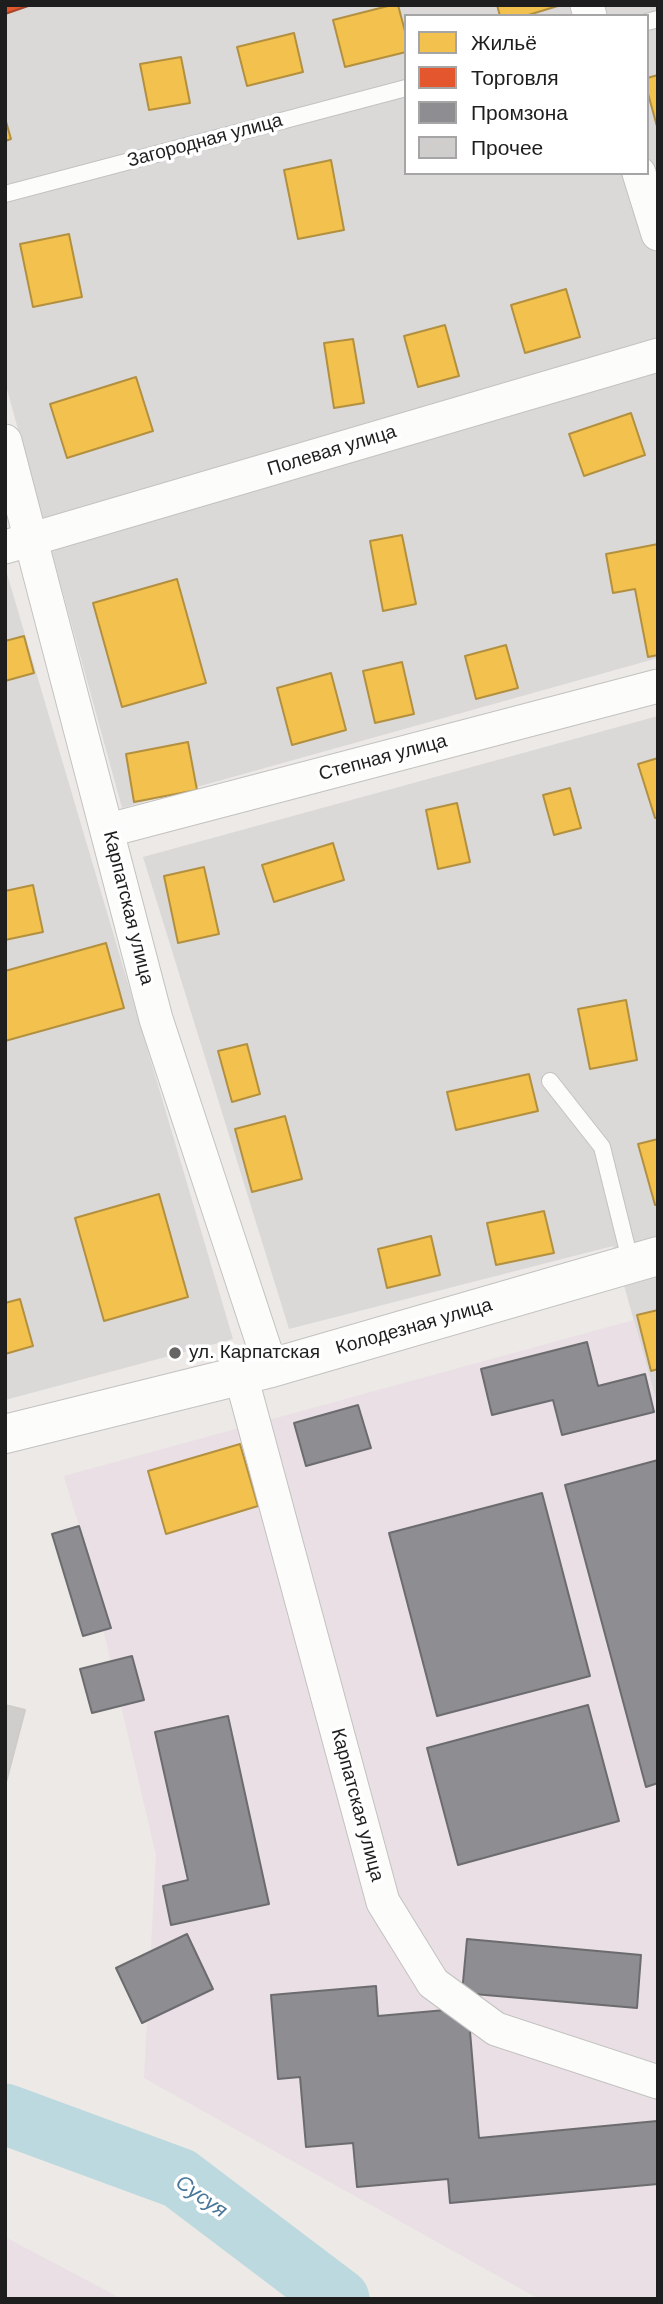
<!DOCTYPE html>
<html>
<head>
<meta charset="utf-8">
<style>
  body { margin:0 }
  #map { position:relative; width:663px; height:2304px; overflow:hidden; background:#ece9e6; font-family:Helvetica,sans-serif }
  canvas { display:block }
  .frame { position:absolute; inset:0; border:7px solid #1e1e1e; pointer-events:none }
  .legend { position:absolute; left:404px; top:14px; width:245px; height:161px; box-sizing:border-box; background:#fff; border:2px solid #a5a5a5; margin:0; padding:9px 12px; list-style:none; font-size:21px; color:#1e1e1e }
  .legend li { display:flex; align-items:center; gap:14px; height:35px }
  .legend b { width:35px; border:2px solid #a5a5a5 }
</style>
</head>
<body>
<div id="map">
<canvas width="663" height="2304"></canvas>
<div class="frame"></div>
<ul class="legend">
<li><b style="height:19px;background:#f2c14e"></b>Жильё</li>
<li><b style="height:19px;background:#e4572e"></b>Торговля</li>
<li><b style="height:19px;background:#8d8d92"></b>Промзона</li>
<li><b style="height:19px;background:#d0cecc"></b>Прочее</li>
</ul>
</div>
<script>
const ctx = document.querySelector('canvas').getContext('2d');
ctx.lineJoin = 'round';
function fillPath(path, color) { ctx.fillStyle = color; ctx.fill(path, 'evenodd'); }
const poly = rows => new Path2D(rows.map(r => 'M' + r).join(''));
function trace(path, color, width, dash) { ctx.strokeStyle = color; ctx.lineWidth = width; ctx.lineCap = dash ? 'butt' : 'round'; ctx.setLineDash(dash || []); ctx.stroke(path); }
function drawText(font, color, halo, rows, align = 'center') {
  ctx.font = font + ' Helvetica,sans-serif'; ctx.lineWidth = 7; ctx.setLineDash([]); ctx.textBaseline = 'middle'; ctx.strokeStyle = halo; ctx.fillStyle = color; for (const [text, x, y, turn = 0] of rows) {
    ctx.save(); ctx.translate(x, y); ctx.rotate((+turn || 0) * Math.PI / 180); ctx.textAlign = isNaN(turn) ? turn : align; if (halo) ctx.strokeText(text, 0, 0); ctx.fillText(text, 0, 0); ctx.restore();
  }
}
fillPath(poly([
  [5,5,658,5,658,658,122,808,5,382],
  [406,16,647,16,647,173,406,173],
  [5,567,233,1339,5,1400],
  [658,716,658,1407,613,1246,289,1329,143,857]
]), '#dbd9d8');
fillPath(poly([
  [634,1320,658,1407,658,2299,539,2299,144,2078,156,1855,79,1526,64,1476],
  [5,2237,122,2299,5,2299]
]), '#e9dfe5');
const homes = poly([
  [392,5,398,5,406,35,406,52,345,67,333,20,392,5],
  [497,5,561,5,525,16,500,16,497,5],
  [294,33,303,72,247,86,237,47,294,33],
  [181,57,190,103,149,110,140,64,181,57],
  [658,75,658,130,647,90,647,78,658,75],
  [5,118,11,139,5,141,5,118],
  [331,160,344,230,298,239,284,170,331,160],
  [69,234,82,297,33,307,20,244,69,234],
  [566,289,580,337,525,353,511,305,566,289],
  [445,325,459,376,418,387,404,336,445,325],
  [353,339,364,403,334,408,324,343,353,339],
  [136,377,153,431,67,458,50,404,136,377],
  [631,413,645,455,584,476,569,434,631,413],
  [402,535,416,604,383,611,370,541,402,535],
  [658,544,658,655,648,657,635,589,613,593,606,554,658,544],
  [177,579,206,683,122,707,93,603,177,579],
  [24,636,34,673,5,681,5,641,24,636],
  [506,645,518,688,476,699,465,656,506,645],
  [402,662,414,714,375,723,363,671,402,662],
  [331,673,346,730,292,745,277,688,331,673],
  [188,742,197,790,134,802,126,754,188,742],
  [658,758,658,818,655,818,638,764,658,758],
  [570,788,581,828,554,835,543,795,570,788],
  [457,803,470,862,438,869,426,810,457,803],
  [333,843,344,880,274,902,262,865,333,843],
  [204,867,219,934,178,943,164,876,204,867],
  [33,885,43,932,5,940,5,891,33,885],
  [106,943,124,1008,5,1041,5,971,106,943],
  [626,1000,637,1060,590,1069,578,1009,626,1000],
  [247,1044,260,1094,232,1102,218,1051,247,1044],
  [529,1074,538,1111,456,1130,447,1092,529,1074],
  [285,1116,302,1179,252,1192,235,1129,285,1116],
  [658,1139,658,1204,655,1205,638,1144,658,1139],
  [159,1194,188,1297,104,1321,75,1218,159,1194],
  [544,1211,554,1253,496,1265,487,1223,544,1211],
  [431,1236,440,1275,387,1288,378,1249,431,1236],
  [20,1299,33,1346,5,1354,5,1303,20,1299],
  [658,1310,658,1369,651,1371,637,1315,658,1310],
  [240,1444,258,1506,166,1534,148,1471,240,1444]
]);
fillPath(homes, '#f2c14e');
trace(homes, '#b29040', 2);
const shops = poly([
  [5,5,31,5,5,14,5,5]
]);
fillPath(shops, '#e4572e');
trace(shops, '#a94629', 2);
const industry = poly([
  [587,1342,598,1386,645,1374,654,1412,562,1435,553,1400,492,1415,481,1369,587,1342],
  [358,1405,371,1448,306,1466,294,1423,358,1405],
  [658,1460,658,1783,646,1787,565,1485,658,1460],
  [542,1493,590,1676,437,1716,389,1533,542,1493],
  [79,1526,111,1628,83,1636,52,1534,79,1526],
  [132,1656,144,1700,92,1713,80,1669,132,1656],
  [588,1705,619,1821,458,1865,427,1748,588,1705],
  [228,1716,269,1904,171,1925,163,1886,188,1880,155,1732,228,1716],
  [187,1934,213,1989,142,2023,116,1968,187,1934],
  [467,1939,641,1955,637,2008,462,1993,467,1939],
  [376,1986,378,2016,468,2008,479,2138,657,2121,658,2184,450,2203,448,2179,357,2187,353,2143,306,2147,300,2077,278,2079,271,1995,376,1986]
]);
fillPath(industry, '#8d8d92');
trace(industry, '#6c6c6f', 2);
trace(poly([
  [5,2114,179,2178,339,2299]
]), '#bbd9de', 61);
const building = poly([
  [5,1705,25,1710,5,1786,5,1705]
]);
fillPath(building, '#d0cecc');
trace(building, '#cfcbc8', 2);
const service = poly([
  [647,22,658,19],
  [5,194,406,88],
  [550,1081,602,1147,631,1264]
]);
const minor = poly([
  [587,5,590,16],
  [639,173,658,234],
  [5,441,156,1019,271,1368],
  [5,547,658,355],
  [109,830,658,686],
  [241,1376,383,1902,433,1983,496,2029,658,2082]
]);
const tertiary = poly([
  [5,1434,271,1368,658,1256]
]);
trace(service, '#c3c2c1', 18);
trace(minor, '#c3c2c1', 35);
trace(tertiary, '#c3c2c1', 40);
trace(service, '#fcfcfb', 16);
trace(minor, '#fcfcfb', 33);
trace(tertiary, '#fcfcfb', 38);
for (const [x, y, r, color] of [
  [175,1353,7,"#666564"]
]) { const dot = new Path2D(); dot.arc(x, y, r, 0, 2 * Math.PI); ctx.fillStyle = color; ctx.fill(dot); trace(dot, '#fff', 2.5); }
drawText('19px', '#1e1e1e', '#fff', [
  ["Загородная улица",205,141,-15],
  ["Полевая улица",332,451,-17],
  ["Степная улица",383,758,-15],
  ["Карпатская улица",128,908,76],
  ["Колодезная улица",414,1327,-16],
  ["Карпатская улица",357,1805,75]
]);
drawText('19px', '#1e1e1e', '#fff', [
  ["ул. Карпатская",189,1353]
], 'left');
drawText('italic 21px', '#497799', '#fff', [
  ["Сусуя",201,2197,35]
]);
</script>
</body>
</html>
